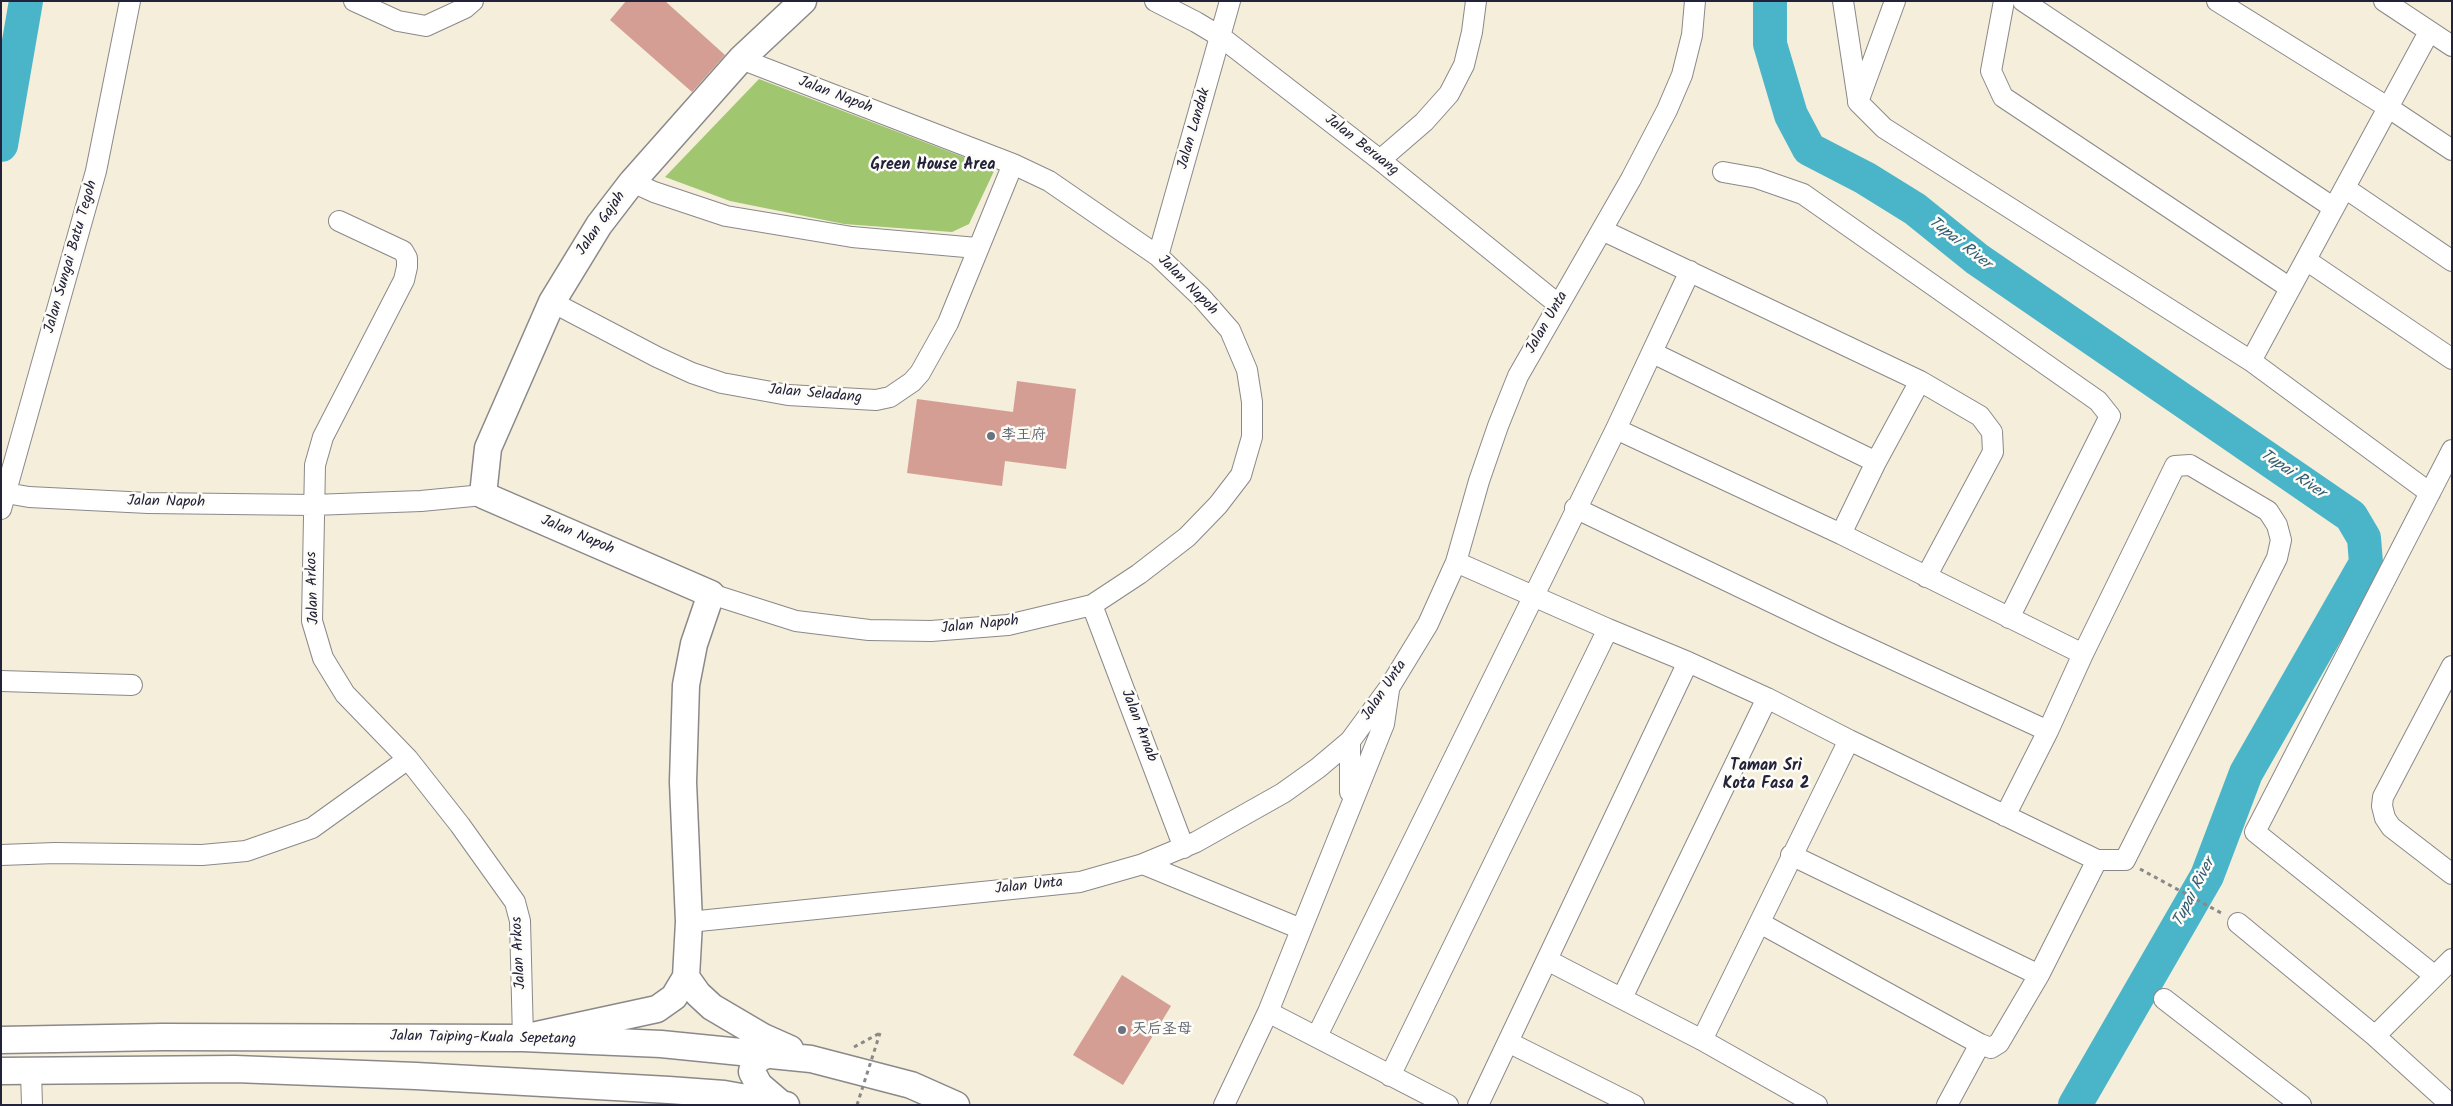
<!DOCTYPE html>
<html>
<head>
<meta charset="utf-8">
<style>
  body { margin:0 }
  #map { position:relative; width:2453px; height:1106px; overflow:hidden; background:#f4eeda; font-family:Kalam,sans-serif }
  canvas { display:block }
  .frame { position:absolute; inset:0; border:2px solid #22223b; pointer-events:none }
</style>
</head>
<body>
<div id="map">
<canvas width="2453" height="1106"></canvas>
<div class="frame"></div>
</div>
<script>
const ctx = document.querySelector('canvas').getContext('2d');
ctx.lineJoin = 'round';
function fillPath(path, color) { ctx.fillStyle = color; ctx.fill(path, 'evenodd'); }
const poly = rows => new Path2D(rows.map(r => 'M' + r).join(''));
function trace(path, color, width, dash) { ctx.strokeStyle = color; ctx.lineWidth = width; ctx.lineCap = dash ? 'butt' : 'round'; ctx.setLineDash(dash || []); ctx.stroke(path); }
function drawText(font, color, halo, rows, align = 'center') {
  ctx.font = font + ' Kalam,"LXGW WenKai TC",sans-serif'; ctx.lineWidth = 5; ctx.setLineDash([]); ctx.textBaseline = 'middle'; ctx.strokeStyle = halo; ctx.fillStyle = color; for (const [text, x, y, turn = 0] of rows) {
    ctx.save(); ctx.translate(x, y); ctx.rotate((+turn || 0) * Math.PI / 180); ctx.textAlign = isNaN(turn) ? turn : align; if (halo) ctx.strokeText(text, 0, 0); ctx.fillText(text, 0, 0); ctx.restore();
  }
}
fillPath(poly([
  [759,79,995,169,969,224,952,232,844,224,730,201,665,177]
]), '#a0c670');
trace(poly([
  [1770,1,1770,44,1791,115,1809,149,1865,178,1915,209,1977,259,2351,516,2364,538,2366,563,2246,773,2207,876,2075,1105],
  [1,145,26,1]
]), '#4ab5c8', 34);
fillPath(poly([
  [626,1,665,1,725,55,692,92,610,20],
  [1017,381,1076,389,1066,469,1005,461,1002,486,907,473,917,399,1013,412],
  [1122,975,1171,1006,1123,1085,1073,1055]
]), '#d59e95');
const minor = poly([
  [354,1,398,21,426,26,465,8,473,1],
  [1155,1,1196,22,1221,37,1380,160,1559,305],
  [1843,1,1858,100],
  [1895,1,1858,102,1884,128,2251,361,2430,493],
  [2004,1,1991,71,2003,97,2290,288],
  [2023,1,2334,208],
  [2217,1,2389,108,2452,150],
  [2384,1,2452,46],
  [1380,160,1424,122,1449,94,1464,65,1472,32,1476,1],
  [1723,172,1757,178,1803,194,2098,401,2110,416,2009,618],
  [632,182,654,192,726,216,852,237,977,248],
  [2345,188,2452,261],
  [339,221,403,251,407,258,407,267,404,280,323,437,315,465,312,621,323,658,345,694,408,759,460,825,515,902,520,921,523,1038],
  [1602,230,1920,381,1980,416,1992,432,1993,452,1926,577],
  [1158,256,1230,1],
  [2306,260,2452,359],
  [552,302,657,357,692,373,722,383,788,395,876,400,890,397,912,382,920,373,948,323,1013,164],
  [1653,353,1876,462],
  [2251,361,2429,32],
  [1616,429,1841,534,2083,654],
  [6,493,29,497,148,503,313,505,421,501,483,495],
  [1575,508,1836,633,2048,731],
  [1,509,96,171,130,1],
  [1841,534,1876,462,1920,381],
  [1456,562,1608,629,1688,662,1767,698,1849,740,2097,860,2125,860,2277,558,2281,540,2277,525,2268,511,2190,465,2175,466,2083,654,2048,731,2005,816],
  [711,594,796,621,869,630,931,631,1008,625,1092,605,1139,574,1187,537,1218,505,1241,475,1252,437,1252,402,1247,370,1230,330,1201,297,1158,256,1049,181,1013,164,741,59],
  [1092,605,1184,848],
  [2452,666,2383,797,2382,806,2385,818,2391,827,2452,874],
  [1,681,132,685],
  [1350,792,1350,741],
  [1,855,55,853,202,855,246,851,312,828,408,759],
  [1791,855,2039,975],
  [1143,864,1301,929],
  [689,922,1080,882,1143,864,1196,842,1283,793,1318,768,1350,741,1389,688,1428,624,1456,562,1479,481,1498,426,1518,376,1631,179,1667,110,1682,75,1692,35,1695,1],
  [1760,923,1980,1044],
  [2238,923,2375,1036,2451,1105],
  [1547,960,1702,1040,1817,1105],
  [2435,976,2255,832,2452,450],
  [1622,998,1767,698],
  [2164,999,2301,1105],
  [1268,1012,1448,1105],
  [1317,1036,1616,429,1690,271],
  [2375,1036,2452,959],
  [1702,1040,1849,740],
  [1508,1042,1634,1105],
  [31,1072,32,1105],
  [1390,1076,1608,629],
  [1224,1105,1268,1012,1384,724,1389,690],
  [1478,1105,1688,662],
  [1947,1105,1980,1044,1991,1048,1999,1043,2039,975,2097,860]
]);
const major = poly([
  [686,977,698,994,712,1007,763,1037,790,1049],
  [523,1038,657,1009,674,997,686,977,689,922,683,782,686,685,694,644,711,594,483,495,488,448,552,302,599,225,632,182,741,59,803,1],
  [1,1040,162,1037,523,1038,661,1044,811,1059,911,1085,956,1105],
  [768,1054,758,1059,753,1066,752,1072,759,1085,780,1103],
  [1,1071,235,1069,416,1076,669,1090,724,1094,786,1105]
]);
trace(minor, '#8b888a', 22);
trace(major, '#8b888a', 29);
trace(poly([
  [2140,869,2223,914],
  [854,1047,880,1033]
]), '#8b888a', 3, [4, 4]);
trace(minor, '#fff', 20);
trace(major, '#fff', 26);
trace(poly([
  [857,1105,880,1033]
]), '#8b888a', 3, [4, 4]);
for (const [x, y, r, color] of [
  [991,436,5,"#6b7280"],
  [1122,1030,5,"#6b7280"]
]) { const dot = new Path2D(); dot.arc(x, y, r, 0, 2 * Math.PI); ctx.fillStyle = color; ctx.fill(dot); trace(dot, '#fdfcf7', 2); }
drawText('15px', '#22223b', '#fdfcf7', [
  ["Jalan Napoh",835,96,21],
  ["Jalan Landak",1195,129,-74],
  ["Jalan Beruang",1361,146,38],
  ["Jalan Gajah",602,224,-55],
  ["Jalan Sungai Batu Tegoh",72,257,-74],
  ["Jalan Napoh",1187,286,45],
  ["Jalan Unta",1548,323,-60],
  ["Jalan Seladang",815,395,5],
  ["Jalan Napoh",166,503,1],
  ["Jalan Napoh",577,536,23],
  ["Jalan Arkos",314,588,-92],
  ["Jalan Napoh",980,626,-6],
  ["Jalan Unta",1385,691,-56],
  ["Jalan Arnab",1138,726,69],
  ["Jalan Unta",1029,887,-6],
  ["Jalan Arkos",520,953,-93],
  ["Jalan Taiping-Kuala Sepetang",483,1039,1]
]);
drawText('15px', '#5b616d', '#fdfcf7', [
  ["李王府",1001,436],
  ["天后圣母",1132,1030]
], 'left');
drawText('bold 16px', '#22223b', '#fdfcf7', [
  ["Green House Area",933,166],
  ["Taman Sri",1766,767],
  ["Kota Fasa 2",1766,785]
]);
drawText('italic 16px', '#325d73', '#fdfcf7', [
  ["Tupai River",1959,244,38],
  ["Tupai River",2292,475,34],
  ["Tupai River",2195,893,-63]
]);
</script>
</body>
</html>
